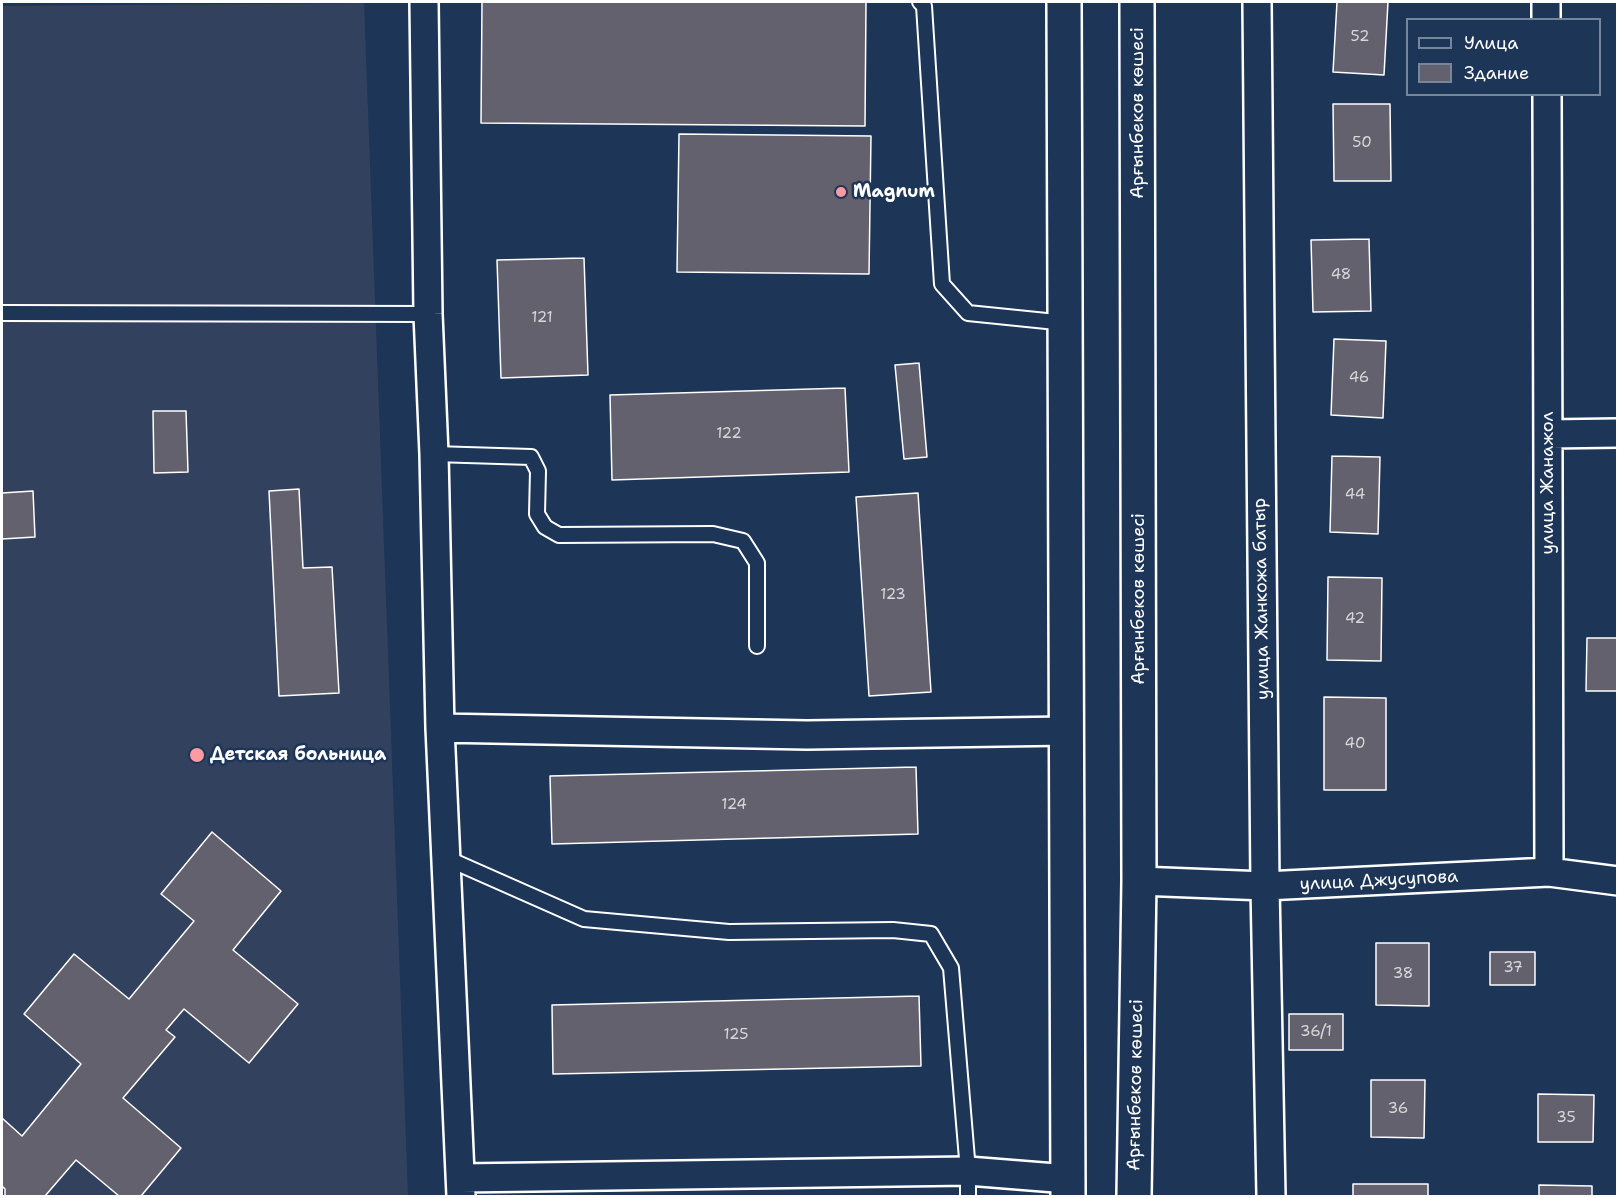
<!DOCTYPE html>
<html>
<head>
<meta charset="utf-8">
<style>
  body { margin:0 }
  #map { position:relative; width:1619px; height:1198px; overflow:hidden; background:#1d3557; font-family:"Shantell Sans",sans-serif }
  canvas { display:block }
  .frame { position:absolute; inset:0; border:3px solid #fff; pointer-events:none }
  .legend { position:absolute; left:1406px; top:18px; width:195px; height:78px; box-sizing:border-box; background:#1d3557; border:2px solid #77869a; margin:0; padding:8px 10px; list-style:none; font-size:18px; color:#fff }
  .legend li { display:flex; align-items:center; gap:12px; height:30px }
  .legend b { width:30px; border:2px solid #77869a }
</style>
</head>
<body>
<div id="map">
<canvas width="1619" height="1198"></canvas>
<div class="frame"></div>
<ul class="legend">
<li><b style="height:8px;background:#1d3557"></b>Улица</li>
<li><b style="height:16px;background:#63616d"></b>Здание</li>
</ul>
</div>
<script>
const ctx = document.querySelector('canvas').getContext('2d');
ctx.lineJoin = 'round';
function fillPath(path, color) { ctx.fillStyle = color; ctx.fill(path, 'evenodd'); }
const poly = rows => new Path2D(rows.map(r => 'M' + r).join(''));
function trace(path, color, width, dash) { ctx.strokeStyle = color; ctx.lineWidth = width; ctx.lineCap = dash ? 'butt' : 'round'; ctx.setLineDash(dash || []); ctx.stroke(path); }
function drawText(font, color, halo, rows, align = 'center') {
  ctx.font = font + ' "Shantell Sans",sans-serif'; ctx.lineWidth = 5; ctx.setLineDash([]); ctx.textBaseline = 'middle'; ctx.strokeStyle = halo; ctx.fillStyle = color; for (const [text, x, y, turn = 0] of rows) {
    ctx.save(); ctx.translate(x, y); ctx.rotate((+turn || 0) * Math.PI / 180); ctx.textAlign = isNaN(turn) ? turn : align; if (halo) ctx.strokeText(text, 0, 0); ctx.fillText(text, 0, 0); ctx.restore();
  }
}
fillPath(poly([
  [364,3,408,1196,2,1196,2,6]
]), '#32425e');
const building = poly([
  [482,2,866,2,865,126,481,123,482,2],
  [1337,2,1388,2,1384,75,1333,72,1337,2],
  [1333,104,1390,104,1391,181,1334,181,1333,104],
  [679,134,871,136,869,274,677,272,679,134],
  [1369,239,1371,311,1313,312,1311,240,1369,239],
  [584,258,588,375,501,378,497,260,584,258],
  [1334,339,1386,341,1383,418,1331,415,1334,339],
  [919,363,927,457,904,459,895,365,919,363],
  [845,388,849,472,612,480,610,395,845,388],
  [153,411,186,411,188,472,154,473,153,411],
  [1332,456,1380,457,1378,534,1330,532,1332,456],
  [299,489,303,568,332,567,339,693,279,696,269,491,299,489],
  [33,491,35,537,2,539,2,493,33,491],
  [918,493,931,692,869,696,856,497,918,493],
  [1328,577,1382,578,1381,661,1327,660,1328,577],
  [1587,638,1618,638,1618,691,1586,691,1587,638],
  [1324,697,1386,698,1386,790,1324,790,1324,697],
  [916,767,918,834,552,844,550,776,916,767],
  [212,832,281,891,233,950,298,1004,249,1063,184,1009,166,1030,175,1037,123,1098,181,1148,141,1196,119,1196,76,1160,45,1196,5,1196,5,1189,2,1186,2,1118,22,1136,81,1064,24,1014,74,954,129,999,194,921,161,894,212,832],
  [1376,943,1429,943,1429,1006,1376,1005,1376,943],
  [1490,952,1535,952,1535,985,1490,985,1490,952],
  [919,996,921,1066,553,1074,552,1005,919,996],
  [1289,1014,1343,1014,1343,1050,1289,1050,1289,1014],
  [1371,1080,1425,1080,1424,1138,1371,1137,1371,1080],
  [1538,1094,1594,1095,1593,1142,1538,1142,1538,1094],
  [1353,1184,1428,1184,1428,1196,1353,1196,1353,1184],
  [1539,1185,1592,1186,1592,1196,1539,1196,1539,1185]
]);
fillPath(building, '#63616d');
trace(building, '#fff', 1.5);
const lane = poly([
  [920,2,924,6,942,284,968,313,1066,323],
  [2,313,428,314],
  [434,454,531,457,538,471,537,514,545,527,559,535,713,534,743,541,757,563,757,646],
  [446,858,584,919,729,932,893,930,931,934,951,968,968,1171,968,1196]
]);
const street = poly([
  [424,2,428,314,434,454,440,728,461,1196],
  [1257,2,1265,886,1271,1196],
  [1546,2,1546,20],
  [1547,94,1549,872],
  [1548,434,1618,433],
  [440,728,807,735,1067,731],
  [1139,881,1265,886,1549,872,1618,881],
  [461,1178,968,1171,1068,1179]
]);
const primary = poly([
  [1064,2,1068,1196],
  [1134,1196,1139,881,1137,2]
]);
trace(lane, '#fff', 18);
trace(street, '#fff', 32);
trace(primary, '#fff', 38);
trace(lane, '#1d3557', 14);
trace(street, '#1d3557', 27);
trace(primary, '#1d3557', 33);
for (const [x, y, r, color] of [
  [841,192,6,"#ff9aa2"],
  [197,755,8,"#ff9aa2"]
]) { const dot = new Path2D(); dot.arc(x, y, r, 0, 2 * Math.PI); ctx.fillStyle = color; ctx.fill(dot); trace(dot, '#1d3557', 2); }
drawText('15px', '#d8d8da', null, [
  ["52",1360,37],
  ["50",1362,143],
  ["48",1341,275],
  ["121",542,318],
  ["46",1359,378],
  ["122",729,434],
  ["44",1355,495],
  ["123",893,595],
  ["42",1355,619],
  ["40",1355,744],
  ["124",734,805],
  ["37",1513,968],
  ["38",1403,974],
  ["36/1",1316,1032],
  ["125",736,1035],
  ["36",1398,1109],
  ["35",1566,1118]
]);
drawText('18px', '#fff', '#1d3557', [
  ["Арғынбеков көшесі",1138,113,-90],
  ["улица Жанажол",1548,483,-90],
  ["Арғынбеков көшесі",1139,599,-90],
  ["улица Жанкожа батыр",1262,599,-91],
  ["улица Джусупова",1379,881,-3],
  ["Арғынбеков көшесі",1136,1085,-89]
]);
drawText('bold 18px', '#fff', '#1d3557', [
  ["Magnum",853,192],
  ["Детская больница",210,755]
], 'left');
</script>
</body>
</html>
